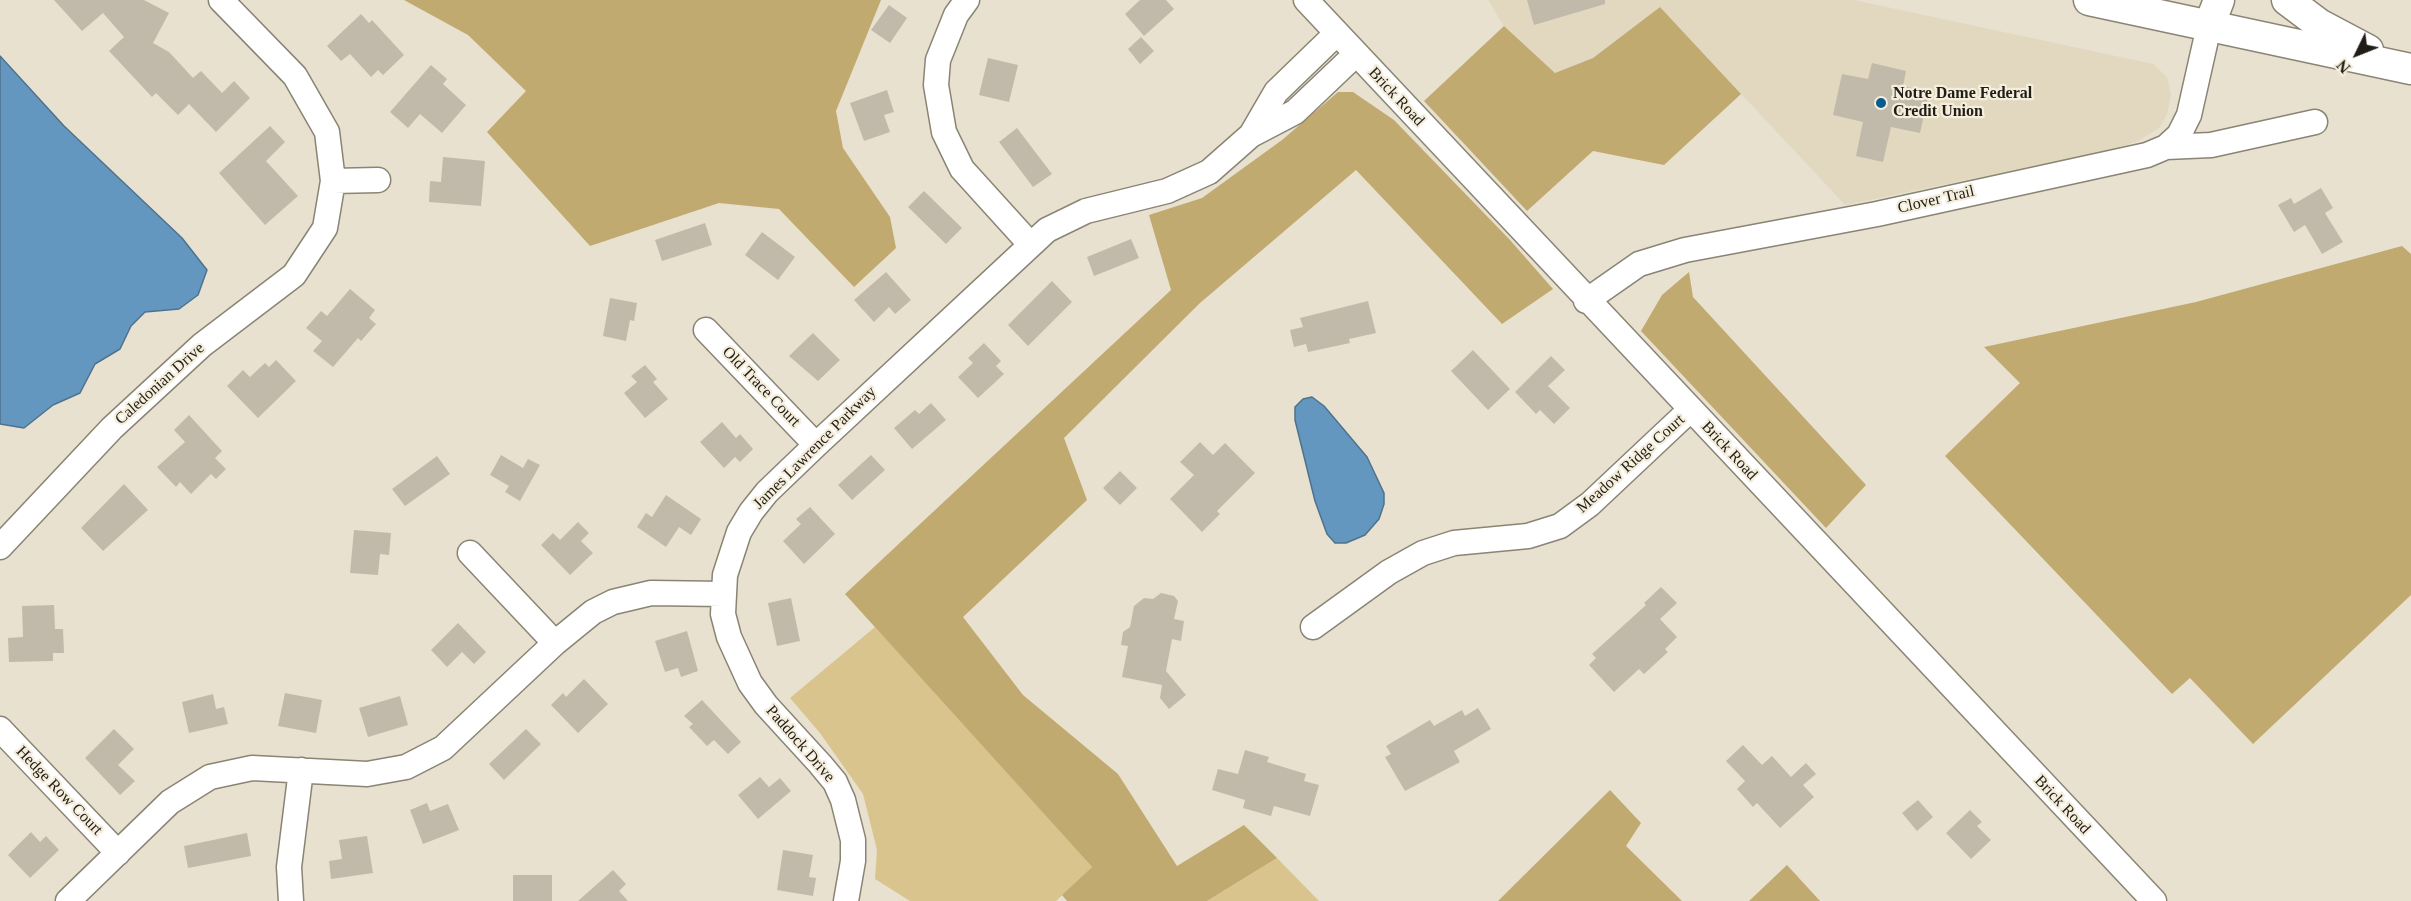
<!DOCTYPE html>
<html>
<head>
<meta charset="utf-8">
<style>
  body { margin:0 }
  #map { position:relative; width:2411px; height:901px; overflow:hidden; background:#e8e1d0; font-family:"Times New Roman",serif }
  canvas { display:block }
  .north { position:absolute; left:2327px; top:24px; width:60px; height:60px; -webkit-text-stroke:4px #f5eedd; paint-order:stroke; rotate:227deg; font-size:16px; font-weight:700; line-height:24px; text-align:center; color:#1f1d16 }
  .north::after { content:''; display:block; margin:auto; width:21px; height:27px; background:#1f1d16; clip-path:polygon(50% 0,100% 100%,50% 72%,0 100%) }
</style>
</head>
<body>
<div id="map">
<canvas width="2411" height="901"></canvas>
<div class="north">N</div>
</div>
<script>
const ctx = document.querySelector('canvas').getContext('2d');
ctx.lineJoin = 'round';
function fillPath(path, color) { ctx.fillStyle = color; ctx.fill(path, 'evenodd'); }
const poly = rows => new Path2D(rows.map(r => 'M' + r).join(''));
function trace(path, color, width, dash) { ctx.strokeStyle = color; ctx.lineWidth = width; ctx.lineCap = dash ? 'butt' : 'round'; ctx.setLineDash(dash || []); ctx.stroke(path); }
function drawText(font, color, halo, rows, align = 'center') {
  ctx.font = font + ' "Times New Roman",serif'; ctx.lineWidth = 4.5; ctx.setLineDash([]); ctx.textBaseline = 'middle'; ctx.strokeStyle = halo; ctx.fillStyle = color; for (const [text, x, y, turn = 0] of rows) {
    ctx.save(); ctx.translate(x, y); ctx.rotate((+turn || 0) * Math.PI / 180); ctx.textAlign = isNaN(turn) ? turn : align; if (halo) ctx.strokeText(text, 0, 0); ctx.fillText(text, 0, 0); ctx.restore();
  }
}
fillPath(poly([
  [1488,0,1854,0,2153,64,2167,77,2171,94,2167,115,2159,128,2138,141,2111,150,1845,205,1660,7,1593,58,1555,73,1504,26]
]), '#e1d8bf');
fillPath(poly([
  [875,627,1092,867,1056,901,910,901,875,879,877,850,863,794,820,733,790,698],
  [1277,858,1319,901,1207,901]
]), '#d9c48d');
fillPath(poly([
  [404,0,881,0,836,111,843,148,890,217,896,248,854,287,779,209,719,203,590,246,487,132,526,91,468,35],
  [1660,7,1741,94,1664,165,1593,151,1527,211,1424,101,1504,26,1555,73,1593,58],
  [1338,92,1353,92,1394,120,1510,240,1553,289,1502,324,1356,170,1200,303,1064,438,1087,500,963,617,1023,695,1118,774,1177,866,1244,825,1277,858,1207,901,1067,901,1062,895,1092,867,845,594,1171,290,1149,215,1202,198,1282,140],
  [2402,246,2411,254,2411,595,2253,744,2190,678,2172,694,1945,456,2020,383,1984,347,2196,302],
  [1689,272,1693,297,1866,485,1826,528,1641,331,1662,295],
  [1610,790,1641,823,1626,846,1682,901,1498,901],
  [1787,865,1820,901,1749,901]
]), '#c0aa6f');
const water = poly([
  [0,56,64,126,182,238,207,270,198,295,179,309,145,312,131,326,120,349,95,364,80,393,53,405,24,428,0,424,0,56],
  [1312,397,1324,406,1367,457,1384,493,1384,504,1379,519,1365,535,1346,543,1335,543,1327,534,1315,501,1295,420,1295,407,1303,399,1312,397]
]);
fillPath(water, '#6497bf');
trace(water, '#4f728c', 1.5);
fillPath(poly([
  [54,0,144,0,169,13,153,43,169,52,193,78,201,71,222,93,234,81,250,98,216,132,189,104,178,115,156,93,152,97,109,51,124,37,103,13,82,31],
  [1140,0,1166,0,1174,9,1144,36,1125,14],
  [1527,0,1605,0,1605,4,1534,25],
  [889,5,907,18,890,43,871,30],
  [361,14,369,23,372,20,404,55,383,75,378,70,371,77,350,54,341,61,327,46],
  [1141,37,1154,51,1140,64,1128,49],
  [988,58,1018,65,1009,102,979,95],
  [1872,63,1906,71,1903,86,1929,92,1920,133,1891,127,1883,162,1856,156,1863,122,1833,115,1842,74,1868,79],
  [431,65,447,79,443,84,466,105,442,133,420,114,408,128,390,112],
  [887,90,894,112,884,115,890,132,864,141,850,103],
  [270,126,285,142,266,161,298,196,265,225,219,173],
  [1017,128,1052,174,1033,187,999,142],
  [443,157,485,161,481,206,429,202,430,181,441,182],
  [2321,188,2333,208,2325,213,2343,242,2322,254,2305,225,2294,232,2278,205,2291,198,2294,204],
  [924,191,962,228,946,244,908,207],
  [705,223,712,245,662,261,655,240],
  [762,232,795,257,778,280,745,255],
  [1131,239,1139,258,1094,276,1087,257],
  [886,272,911,300,895,314,889,307,874,322,854,300],
  [1052,281,1072,302,1028,346,1008,325],
  [350,289,375,310,369,318,376,324,361,341,358,338,333,367,313,351,322,341,306,328,321,311,327,316],
  [610,298,637,303,634,321,630,320,626,341,603,336],
  [1368,301,1376,333,1349,339,1350,343,1308,352,1306,344,1294,347,1290,330,1303,327,1300,318],
  [813,333,840,360,818,381,789,356],
  [984,343,1001,361,996,366,1004,374,978,398,958,377,973,363,968,358],
  [1473,350,1510,389,1488,410,1451,371],
  [1551,356,1565,370,1548,386,1570,408,1554,424,1540,410,1536,414,1515,392],
  [276,360,296,381,258,418,227,386,243,370,250,377,265,363,269,367],
  [645,365,657,379,653,382,668,399,645,418,624,393,637,382,631,376],
  [931,403,946,420,912,449,894,428,915,410,919,414],
  [189,415,222,451,215,458,226,469,216,479,211,474,191,494,180,482,176,487,157,467,185,442,174,430],
  [722,422,736,438,740,434,753,449,740,462,735,457,724,468,700,442],
  [1200,442,1213,455,1225,443,1255,473,1217,511,1220,514,1202,532,1170,499,1194,475,1180,462],
  [501,455,523,468,528,459,540,465,520,501,505,492,509,486,490,475],
  [871,455,885,470,852,500,838,485],
  [437,456,450,474,405,506,392,489],
  [1120,471,1137,488,1120,505,1103,488],
  [124,484,148,510,103,551,81,528],
  [666,495,701,519,691,535,679,527,666,547,637,527,646,513,652,517],
  [810,507,835,534,804,564,783,541,801,524,796,519],
  [578,522,589,533,581,541,593,553,570,575,541,545,553,533,560,540],
  [354,530,391,533,389,555,380,554,378,575,350,573],
  [1661,587,1677,603,1660,619,1677,637,1665,649,1668,652,1644,674,1639,669,1614,692,1589,665,1596,658,1592,654,1646,605,1644,603],
  [1161,593,1174,596,1178,601,1174,619,1184,621,1181,641,1172,639,1166,671,1186,695,1169,709,1160,698,1162,685,1122,677,1128,646,1121,645,1123,632,1130,627,1134,606,1144,598,1153,599],
  [791,598,800,641,777,646,768,603],
  [54,605,55,629,63,629,64,653,53,653,53,661,9,662,8,638,23,637,22,606],
  [458,623,486,652,474,664,462,652,447,667,431,650],
  [687,631,698,671,681,677,678,668,665,672,655,641],
  [584,679,608,704,578,733,551,705,563,693,566,697],
  [285,693,322,700,316,733,278,726],
  [213,694,216,709,224,707,228,724,189,733,182,702],
  [400,696,408,725,368,737,359,708],
  [702,700,741,742,728,754,714,740,707,746,689,727,693,724,684,716],
  [1478,708,1491,729,1454,751,1460,762,1405,791,1385,757,1391,754,1386,746,1430,720,1434,726,1462,710,1465,716],
  [114,729,134,749,118,765,135,781,120,795,85,758],
  [526,729,541,744,504,780,489,764],
  [1743,745,1762,765,1772,756,1791,777,1806,763,1816,774,1803,785,1814,797,1780,828,1757,803,1753,807,1737,789,1745,781,1726,761],
  [1245,750,1269,757,1267,762,1306,774,1304,781,1319,785,1310,816,1274,806,1271,816,1243,808,1245,800,1212,790,1218,769,1238,774],
  [760,777,769,787,780,778,791,791,758,819,738,795],
  [1918,800,1933,817,1917,831,1902,813],
  [427,803,430,811,448,804,459,830,423,844,410,810],
  [1970,810,1982,822,1977,826,1991,840,1971,859,1946,833],
  [31,832,40,842,46,836,59,850,30,878,8,855],
  [247,833,251,856,188,868,184,846],
  [367,836,373,873,331,879,329,861,342,859,339,840],
  [783,850,813,855,809,877,816,878,813,896,777,890],
  [613,870,626,884,619,891,628,901,578,901],
  [513,875,552,875,552,901,513,901]
]), '#c1baaa');
const minor = poly([
  [967,0,956,15,938,60,936,85,944,132,962,169,1030,244],
  [1306,0,2154,901],
  [1251,135,1276,92,1337,33],
  [2166,147,2211,145,2315,122],
  [333,181,378,180],
  [1586,301,1639,264,1685,250,1877,214,2147,155,2166,147,2179,135,2189,115,2209,26],
  [706,330,816,445],
  [0,547,112,428,202,345,294,275,325,228,333,181,327,132,295,76,221,0],
  [470,553,555,643],
  [1313,627,1389,572,1423,553,1454,543,1528,536,1560,526,1590,504,1690,410],
  [0,729,118,853],
  [68,901,170,802,210,777,252,768,367,774,406,767,443,748,555,643,593,612,613,602,651,593,723,594],
  [291,901,289,867,301,770],
  [846,901,853,861,853,840,843,800,835,782,820,764,766,705,750,683,729,637,723,614,725,575,739,532,751,512,767,492,816,445,1047,230,1086,211,1167,191,1209,172,1251,135,1295,112,1356,54]
]);
const major = poly([
  [2089,0,2411,69],
  [2287,0,2319,24,2368,50],
  [2209,26,2219,0]
]);
trace(minor, '#8a8474', 27);
trace(major, '#8a8474', 33);
trace(minor, '#fff', 24);
trace(major, '#fff', 30);
for (const [x, y, r, color] of [
  [1881,103,6,"#085c8e"]
]) { const dot = new Path2D(); dot.arc(x, y, r, 0, 2 * Math.PI); ctx.fillStyle = color; ctx.fill(dot); trace(dot, '#f5eedd', 2); }
drawText('bold 16px', '#1f1d16', '#f5eedd', [
  ["Notre Dame Federal",1893,94],
  ["Credit Union",1893,112]
], 'left');
drawText('16px', '#1f1d16', '#f5eedd', [
  ["Brick Road",1396,97,47],
  ["Clover Trail",1936,200,-13],
  ["Caledonian Drive",160,384,-42],
  ["Old Trace Court",761,387,46],
  ["James Lawrence Parkway",815,448,-45],
  ["Brick Road",1729,451,47],
  ["Meadow Ridge Court",1631,464,-42],
  ["Paddock Drive",800,744,49],
  ["Hedge Row Court",59,791,46],
  ["Brick Road",2062,805,47]
]);
</script>
</body>
</html>
